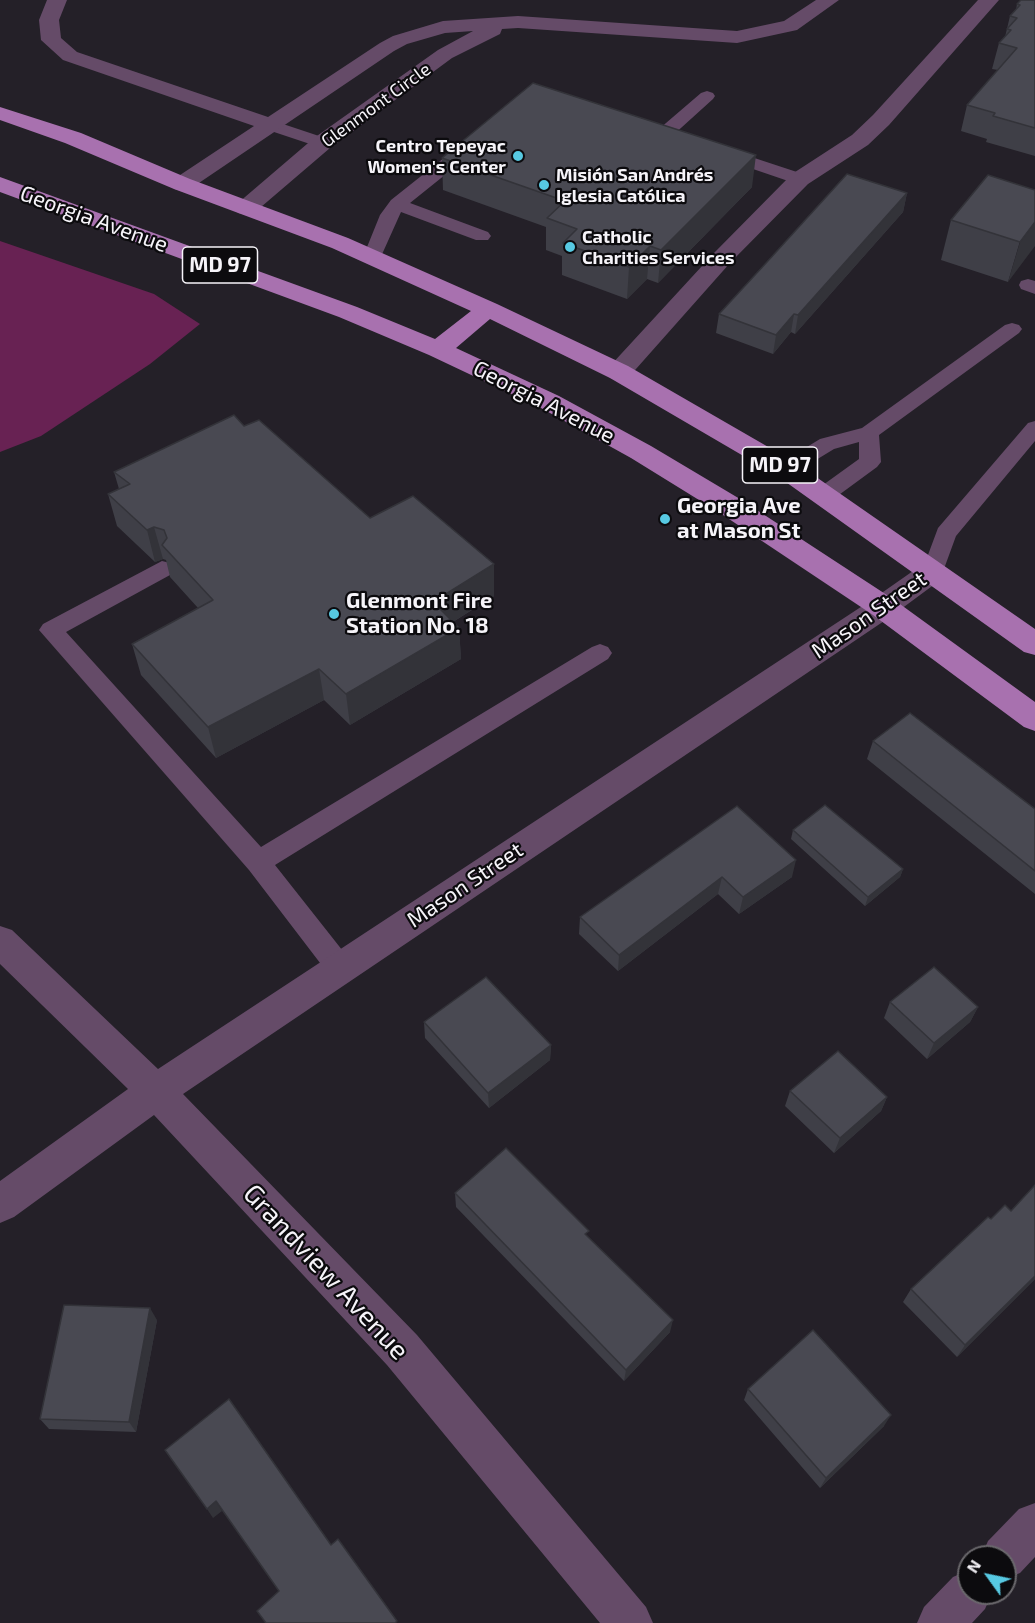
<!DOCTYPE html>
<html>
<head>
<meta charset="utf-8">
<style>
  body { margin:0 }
  #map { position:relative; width:1035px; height:1623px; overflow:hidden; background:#242028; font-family:"Exo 2",sans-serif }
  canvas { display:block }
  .north { position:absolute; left:957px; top:1545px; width:60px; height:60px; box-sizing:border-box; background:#0c0b0e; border:2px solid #6a686c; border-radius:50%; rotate:303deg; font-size:16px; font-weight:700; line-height:24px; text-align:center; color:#f6f4f9 }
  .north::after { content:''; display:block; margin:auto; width:21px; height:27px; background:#57c9e2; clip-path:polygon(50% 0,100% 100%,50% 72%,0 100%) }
</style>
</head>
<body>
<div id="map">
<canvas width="1035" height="1623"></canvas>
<div class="north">N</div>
</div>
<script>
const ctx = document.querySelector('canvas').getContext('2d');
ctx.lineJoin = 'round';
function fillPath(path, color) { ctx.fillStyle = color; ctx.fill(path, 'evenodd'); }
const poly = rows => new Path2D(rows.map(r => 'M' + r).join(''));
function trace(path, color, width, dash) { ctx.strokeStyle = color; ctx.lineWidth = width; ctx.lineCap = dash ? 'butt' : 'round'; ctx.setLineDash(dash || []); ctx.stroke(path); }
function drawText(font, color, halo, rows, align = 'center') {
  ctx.font = font + ' "Exo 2",sans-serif'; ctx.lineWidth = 4.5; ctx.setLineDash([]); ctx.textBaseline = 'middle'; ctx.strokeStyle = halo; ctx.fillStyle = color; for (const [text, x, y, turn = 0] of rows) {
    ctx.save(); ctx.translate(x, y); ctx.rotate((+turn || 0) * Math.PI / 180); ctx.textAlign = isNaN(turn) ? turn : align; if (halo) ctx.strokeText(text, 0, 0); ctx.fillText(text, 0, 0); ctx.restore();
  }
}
fillPath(poly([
  [0,241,154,294,200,324,150,364,41,436,0,452]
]), '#682253');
fillPath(poly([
  [707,91,713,93,715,96,713,99,671,137,659,137,657,133,659,129,701,93,707,91],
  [271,120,328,139,331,143,328,147,322,148,265,129,263,125,265,121,271,120],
  [470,141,476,142,479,146,476,150,410,203,488,232,491,236,488,240,476,240,401,212,379,261,365,261,363,257,380,215,391,200,464,142,470,141],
  [721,147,806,175,809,179,806,183,794,183,715,156,712,152,715,148,721,147],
  [1028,279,1035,281,1035,294,1021,289,1019,285,1021,281,1028,279],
  [1012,323,1019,325,1022,329,1019,333,879,435,881,462,877,467,832,500,824,502,816,500,813,495,816,490,859,459,859,442,834,449,793,474,786,476,779,474,775,469,779,464,820,439,862,428,1005,325,1012,323],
  [1035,421,1035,441,956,536,941,577,933,579,925,577,922,571,938,528,1028,423,1035,421],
  [162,561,170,563,173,569,170,575,66,632,261,847,592,647,600,644,608,647,612,653,608,659,275,865,350,960,354,968,350,976,340,980,330,976,249,870,39,630,43,624,162,561]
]), '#654b68');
fillPath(poly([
  [47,0,67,0,59,20,61,38,77,52,268,117,380,43,393,36,443,21,518,16,737,31,784,21,816,0,839,0,797,30,737,43,518,28,502,29,500,34,452,58,330,148,254,213,246,215,238,213,234,208,238,203,314,138,438,50,473,31,445,33,407,44,394,51,190,189,182,191,174,189,171,184,174,179,254,126,63,60,41,40,39,20,47,0],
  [978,0,999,0,889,125,868,145,808,184,730,263,628,378,619,380,610,378,606,372,610,366,714,253,792,174,852,135,873,115,978,0],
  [933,561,943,564,948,571,943,578,893,615,183,1094,417,1335,646,1607,653,1623,600,1623,387,1365,154,1115,14,1217,0,1223,0,1181,128,1089,0,964,0,926,12,930,158,1069,873,599,923,564,933,561]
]), '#654b68');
fillPath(poly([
  [1035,1503,1035,1557,1020,1573,1005,1579,1005,1557,981,1557,988,1541,1019,1509,1035,1503],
  [969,1570,969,1593,992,1593,985,1609,972,1623,917,1623,924,1607,953,1577,969,1570]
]), '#654b68');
fillPath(poly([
  [0,107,81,133,190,179,348,238,497,304,628,366,796,463,1035,629,1035,655,1024,652,776,475,610,378,490,319,456,348,559,396,651,446,740,499,893,599,1035,702,1035,731,1024,727,873,615,720,513,631,458,541,408,429,355,339,317,0,192,0,177,357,307,435,339,471,311,332,248,174,189,65,143,0,120,0,107]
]), '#a871af');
fillPath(poly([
  [1035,0,1035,156,986,142,987,139,961,131,967,105,998,70,992,69,999,43,1005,37,1010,16,1016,10,1017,4],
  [442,158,752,187,658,283,647,279,627,299,562,275,562,256,546,250,546,227,443,190],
  [1035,190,1008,282,941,260,951,220],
  [907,193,903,212,795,334,791,332,773,354,716,333,719,314],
  [244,426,370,518,494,596,453,622,459,628,461,659,350,725,324,700,216,758,141,675,132,644,198,608,170,577,166,560,163,559,155,562,117,526,108,494,119,489,114,472],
  [873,741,1035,809,1035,894,867,759],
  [737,806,792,877,739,914,718,894,618,971,579,934,580,917],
  [793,830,903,869,900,877,865,906,791,839],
  [890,1002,978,1007,970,1022,927,1059,884,1018],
  [424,1022,551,1045,550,1060,489,1108,425,1038],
  [790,1091,887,1097,881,1111,834,1153,785,1106],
  [455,1193,588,1237,670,1332,624,1381,456,1207],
  [1035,1279,957,1357,903,1302,911,1289],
  [157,1320,136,1432,49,1429,40,1419],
  [748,1389,884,1426,820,1488,744,1400]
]), '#3f3f47');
fillPath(poly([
  [756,155,752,187,658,283,661,250],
  [907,193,903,212,795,334,798,315],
  [1035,222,1035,246,1008,282,1020,242],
  [650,246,647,279,627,299,629,267],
  [794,314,791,332,773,354,776,335],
  [154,527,163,559,155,562,147,530],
  [494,564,494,596,435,633,433,602],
  [459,628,461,659,350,725,346,694],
  [319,669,324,700,216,758,208,727],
  [796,860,792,877,739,914,743,897],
  [903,869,900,877,865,906,868,897],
  [722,877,718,894,618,971,619,955],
  [978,1007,970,1022,927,1059,934,1043],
  [551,1045,550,1060,489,1108,488,1093],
  [887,1097,881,1111,834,1153,840,1138],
  [1035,1276,1035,1279,957,1357,965,1345],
  [150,1308,157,1320,136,1432,129,1422],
  [673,1320,670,1332,624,1381,626,1370],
  [891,1415,884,1426,820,1488,826,1478],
  [216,1501,222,1511,213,1518,207,1509]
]), '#333339');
const building = poly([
  [1021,0,1035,0,1035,128,993,116,995,113,967,105,1017,48,999,43,1011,30,1007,29,1017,18,1010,16,1020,5,1017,4,1021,0],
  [533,83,756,155,661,250,650,246,629,267,563,243,577,229,547,218,565,201,442,158,533,83],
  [847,174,907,193,798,315,794,314,776,335,719,314,767,262,847,174],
  [988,175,1035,190,1035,222,1020,242,951,220,988,175],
  [234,415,244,426,259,420,370,518,413,496,494,564,433,602,459,628,346,694,319,669,208,727,132,644,213,600,162,545,167,538,164,530,154,527,147,530,108,494,130,484,114,472,234,415],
  [910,713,1035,809,1035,871,873,741,910,713],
  [825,805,903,869,868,897,793,830,825,805],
  [737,806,796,860,743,897,722,877,619,955,580,917,737,806],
  [934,967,978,1007,934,1043,890,1002,934,967],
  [486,977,551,1045,488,1093,424,1022,486,977],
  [838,1051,887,1097,840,1138,790,1091,838,1051],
  [506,1148,589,1231,585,1234,673,1320,626,1370,455,1193,506,1148],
  [1035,1185,1035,1276,965,1345,911,1289,988,1217,991,1219,1005,1205,1011,1211,1035,1185],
  [64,1305,150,1308,129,1422,40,1419,64,1305],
  [813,1330,891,1415,826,1478,748,1389,813,1330],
  [229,1399,331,1545,338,1539,397,1621,395,1623,266,1623,257,1611,279,1591,216,1501,207,1509,165,1450,229,1399]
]);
fillPath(building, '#494952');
trace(building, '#333339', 1.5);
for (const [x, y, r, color] of [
  [518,156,6,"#57c9e2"],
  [544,185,6,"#57c9e2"],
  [570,247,6,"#57c9e2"],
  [665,519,6,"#57c9e2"],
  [334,614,6,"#57c9e2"]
]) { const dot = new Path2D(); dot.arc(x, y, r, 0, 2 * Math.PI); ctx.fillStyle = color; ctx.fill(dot); trace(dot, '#0c0b0e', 2); }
drawText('18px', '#f6f4f9', '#0c0b0e', [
  ["Glenmont Circle",376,105,-36]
]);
drawText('bold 18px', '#f6f4f9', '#0c0b0e', [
  ["Centro Tepeyac",506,146,"right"],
  ["Women's Center",506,167,"right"],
  ["Misión San Andrés",556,175],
  ["Iglesia Católica",556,196],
  ["Catholic",582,237],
  ["Charities Services",582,258]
], 'left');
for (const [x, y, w] of [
  [220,265,75],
  [780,465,75]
]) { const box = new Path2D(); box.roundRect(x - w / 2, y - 18, w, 36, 4.5); ctx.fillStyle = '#0c0b0e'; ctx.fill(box); trace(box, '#f6f4f9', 1.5); }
drawText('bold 21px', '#f6f4f9', null, [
  ["MD 97",220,265],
  ["MD 97",780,465]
]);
drawText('22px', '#f6f4f9', '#0c0b0e', [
  ["Georgia Avenue",94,219,20],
  ["Georgia Avenue",544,402,27],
  ["Mason Street",869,615,-35],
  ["Mason Street",465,885,-34]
]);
drawText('bold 22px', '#f6f4f9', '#0c0b0e', [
  ["Georgia Ave",677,506],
  ["at Mason St",677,531],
  ["Glenmont Fire",346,601],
  ["Station No. 18",346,626]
], 'left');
drawText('27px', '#f6f4f9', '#0c0b0e', [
  ["Grandview Avenue",326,1272,47]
]);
</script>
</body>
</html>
